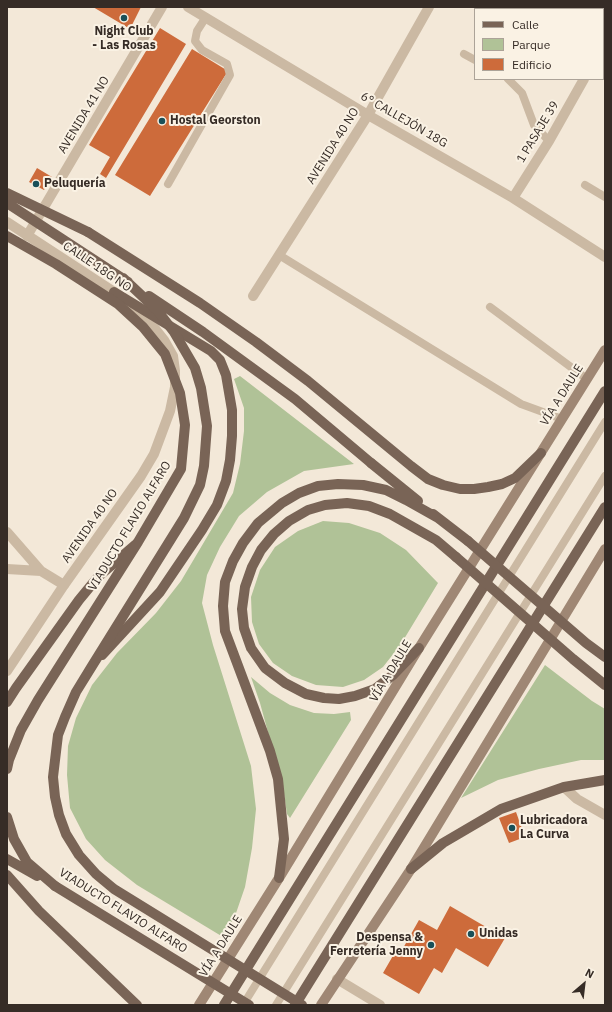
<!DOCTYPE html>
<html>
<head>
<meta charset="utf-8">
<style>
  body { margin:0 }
  #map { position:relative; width:612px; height:1012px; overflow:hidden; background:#f3e8d8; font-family:"IBM Plex Sans",sans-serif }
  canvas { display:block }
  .frame { position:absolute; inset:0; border:8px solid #362c26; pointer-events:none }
  .legend { position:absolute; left:474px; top:8px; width:130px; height:72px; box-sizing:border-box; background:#faf2e4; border:1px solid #aca398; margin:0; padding:5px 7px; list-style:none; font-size:12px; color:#362c26 }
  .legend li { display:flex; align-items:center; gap:8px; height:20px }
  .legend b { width:20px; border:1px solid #aca398 }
  .north { position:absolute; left:564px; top:964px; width:40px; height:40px; -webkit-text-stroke:3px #faf2e4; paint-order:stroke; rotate:28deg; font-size:11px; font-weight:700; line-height:16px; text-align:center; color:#362c26 }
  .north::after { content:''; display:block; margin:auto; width:14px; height:18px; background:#362c26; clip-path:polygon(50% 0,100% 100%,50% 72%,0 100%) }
</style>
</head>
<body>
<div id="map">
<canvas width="612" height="1012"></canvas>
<div class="frame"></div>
<ul class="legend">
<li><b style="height:5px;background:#796456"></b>Calle</li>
<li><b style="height:11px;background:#b0c297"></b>Parque</li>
<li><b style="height:11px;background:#cd6b3b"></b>Edificio</li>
</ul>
<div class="north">N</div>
</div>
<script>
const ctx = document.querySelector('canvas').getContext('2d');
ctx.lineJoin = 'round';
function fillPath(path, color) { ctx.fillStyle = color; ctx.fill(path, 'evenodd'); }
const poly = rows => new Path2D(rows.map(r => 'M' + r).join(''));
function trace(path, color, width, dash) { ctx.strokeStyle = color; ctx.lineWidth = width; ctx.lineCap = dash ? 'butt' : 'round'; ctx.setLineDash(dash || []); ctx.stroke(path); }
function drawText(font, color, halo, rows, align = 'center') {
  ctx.font = font + ' "IBM Plex Sans",sans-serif'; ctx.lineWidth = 4; ctx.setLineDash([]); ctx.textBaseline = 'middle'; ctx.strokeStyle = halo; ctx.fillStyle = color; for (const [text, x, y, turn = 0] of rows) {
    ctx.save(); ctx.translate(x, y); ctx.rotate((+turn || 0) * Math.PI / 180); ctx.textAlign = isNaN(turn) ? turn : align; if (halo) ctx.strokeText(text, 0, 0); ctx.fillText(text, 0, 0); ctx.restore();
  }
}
fillPath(poly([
  [240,376,354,464,304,471,267,492,239,516,220,547,207,575,202,603,213,645,251,766,256,809,252,848,245,887,235,916,223,937,137,885,105,860,86,839,70,808,67,775,68,746,76,718,92,685,117,653,156,613,181,581,233,493,240,464,244,431,244,408,234,379],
  [323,521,349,523,380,533,406,550,438,583,401,644,383,667,364,680,343,687,316,685,292,676,273,663,259,644,252,622,251,597,260,570,275,547,298,531],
  [545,665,592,701,605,709,605,760,581,760,539,769,498,780,461,798],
  [251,677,270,693,290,705,314,713,334,714,350,712,351,720,290,818,287,814,283,787,260,703]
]), '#b0c297');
fillPath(poly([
  [93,7,141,7,130,29],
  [160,28,186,44,106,178,100,174,110,157,89,145],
  [192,49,228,71,150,196,115,175],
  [37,168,52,177,44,190,29,182],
  [516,812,525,837,509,843,499,818],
  [450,906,505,938,488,967,456,948,442,973,434,968,419,994,383,973,398,947,402,950,419,920,437,930]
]), '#cd6b3b');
trace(poly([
  [464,54,475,60],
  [508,79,522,93,534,125,549,141],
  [168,184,230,75,227,64,202,50,195,41,197,31,206,17],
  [585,185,605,197],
  [279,255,521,404,562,419],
  [490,307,587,379],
  [243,1005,605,422],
  [276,1005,605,476]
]), '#cbb9a3', 8);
trace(poly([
  [188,7,368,115,513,198,605,257],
  [603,47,605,44],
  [513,198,549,141,584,79],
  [27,236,162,7],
  [253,296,368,115,429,7],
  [7,532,41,571],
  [7,569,41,571,64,585],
  [564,787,577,799,605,815],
  [337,979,380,1005]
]), '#cbb9a3', 10);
trace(poly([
  [7,222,114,292,143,316,153,326,164,340,173,356,175,371,175,387,170,411,154,454,141,476,64,585,7,671]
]), '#cbb9a3', 10);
trace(poly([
  [199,1005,279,878,419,648,605,350],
  [321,1005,411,869,605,549]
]), '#9f8774', 10);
trace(poly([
  [88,232,200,303,256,342,308,381,411,466,428,479,443,485,460,489,474,489,488,487,502,484,515,478,541,453],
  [371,463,418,501],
  [433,514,468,541],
  [419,648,393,675,375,689,355,696,339,699,324,698,306,694,285,683,265,668,251,648,244,628,242,609,245,587,252,567,261,550,274,534,289,521,308,510,325,505,347,503,369,506,390,514,436,540,456,557],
  [102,655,160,592,202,530,217,505,226,481,230,460,232,436,232,410,226,375,220,360,211,351,114,292],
  [7,702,16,688,79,600,98,577,135,545],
  [7,817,14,839,27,862,55,886],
  [7,859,37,876],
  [411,869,443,843,501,809,564,787,605,780],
  [7,875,39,911,137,1005],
  [279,878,284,839,278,779,270,751,225,631,223,606,225,582,233,561,243,543,258,523,282,503,299,493,318,486,338,484,363,485,386,490,406,500,438,518],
  [224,1005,605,391],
  [295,1005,605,507]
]), '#796456', 10);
trace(poly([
  [7,193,88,232],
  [7,203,128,282],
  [7,236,56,264,118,304,143,327,165,354,180,393,185,425,181,469,138,542,38,700,21,730,9,760,7,769],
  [123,278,157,310,174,332,195,368,201,388,207,426,204,466,200,485,184,518,92,666,76,692,65,717,58,735,53,777,55,797,59,815,66,834,79,855,96,874,114,889,302,1005],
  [149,296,203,332,295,399,371,463],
  [468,541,586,643,605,657],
  [456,557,573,659,605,685],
  [55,886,249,1005]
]), '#796456', 10);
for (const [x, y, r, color] of [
  [124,18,4,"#195059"],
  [162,121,4,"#195059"],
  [36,184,4,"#195059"],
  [512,828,4,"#195059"],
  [471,934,4,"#195059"],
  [431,945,4,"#195059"]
]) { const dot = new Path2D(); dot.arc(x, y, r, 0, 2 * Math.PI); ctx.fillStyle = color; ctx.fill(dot); trace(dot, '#faf2e4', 1.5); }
drawText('bold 12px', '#362c26', '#faf2e4', [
  ["Night Club",124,32,"center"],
  ["- Las Rosas",124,46,"center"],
  ["Hostal Georston",170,121],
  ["Peluquería",44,184],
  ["Lubricadora",520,821],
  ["La Curva",520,835],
  ["Unidas",479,934],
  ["Despensa &",423,938,"right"],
  ["Ferretería Jenny",423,952,"right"]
], 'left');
drawText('12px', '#362c26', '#faf2e4', [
  ["AVENIDA 41 NO",84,115,-59],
  ["6° CALLEJÓN 18G",404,120,30],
  ["1 PASAJE 39",538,132,-59],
  ["AVENIDA 40 NO",333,146,-58],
  ["CALLE 18G NO",97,267,34],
  ["VÍA A DAULE",562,395,-58],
  ["AVENIDA 40 NO",90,526,-55],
  ["VIADUCTO FLAVIO ALFARO",130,526,-59],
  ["VÍA A DAULE",391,671,-59],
  ["VIADUCTO FLAVIO ALFARO",123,911,32],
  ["VÍA A DAULE",221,946,-58]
]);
</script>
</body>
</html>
